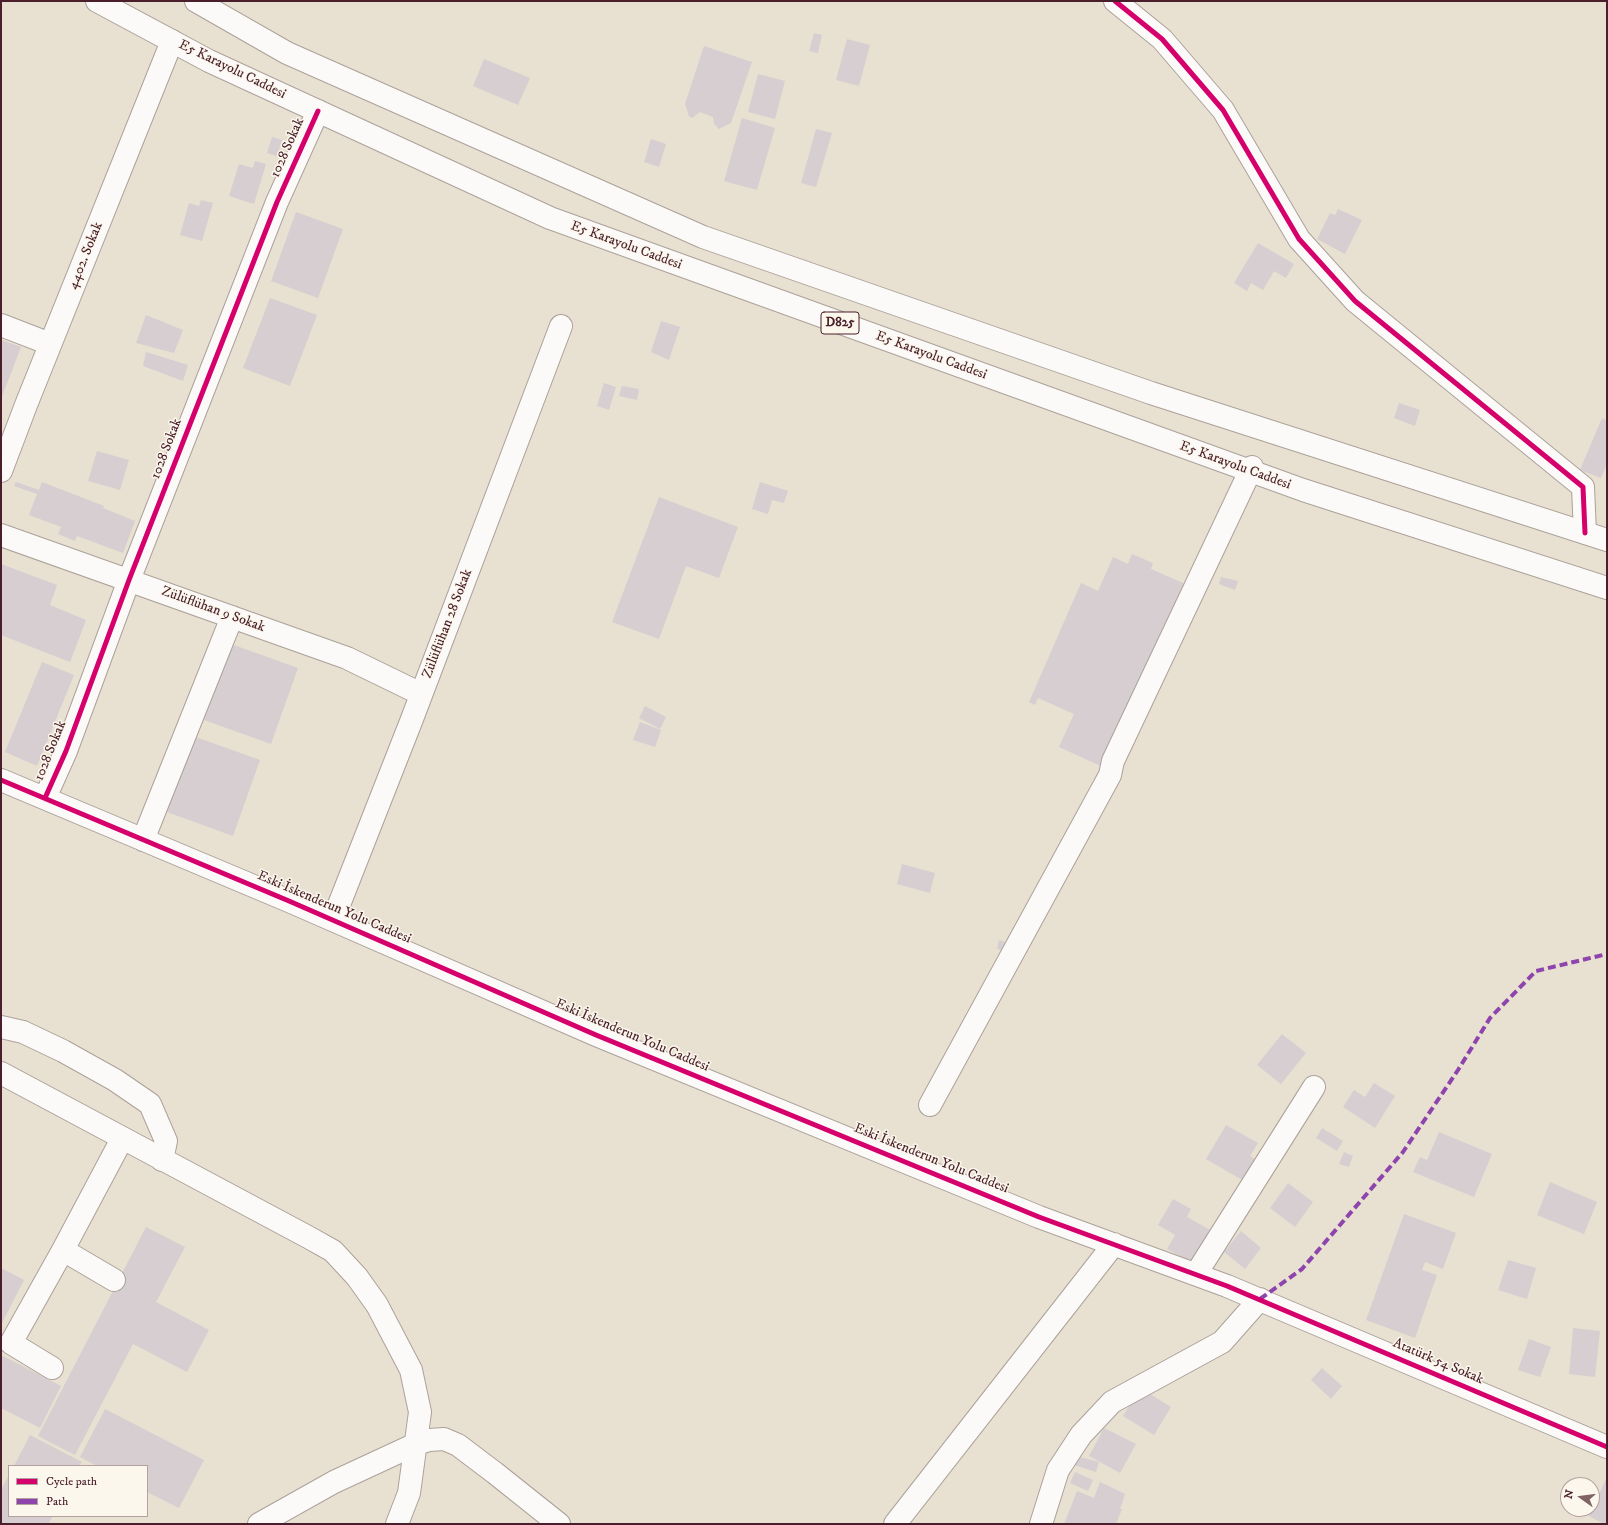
<!DOCTYPE html>
<html>
<head>
<meta charset="utf-8">
<style>
  body { margin:0 }
  #map { position:relative; width:1608px; height:1525px; overflow:hidden; background:#e8e0d1; font-family:"IM FELL DW Pica",serif }
  canvas { display:block }
  .frame { position:absolute; inset:0; border:2px solid #4a1f2b; pointer-events:none }
  .legend { position:absolute; left:8px; top:1465px; width:140px; height:52px; box-sizing:border-box; background:#fbf7ec; border:1px solid #b4a19f; margin:0; padding:5px 7px; list-style:none; font-size:12px; color:#4a1f2b }
  .legend li { display:flex; align-items:center; gap:8px; height:20px }
  .legend b { width:20px; border:1px solid #b4a19f }
  .north { position:absolute; left:1560px; top:1477px; width:40px; height:40px; box-sizing:border-box; background:#fbf7ec; border:1px solid #b4a19f; border-radius:50%; rotate:284deg; font-size:11px; font-weight:700; line-height:16px; text-align:center; color:#4a1f2b }
  .north::after { content:''; display:block; margin:auto; width:14px; height:18px; background:#816365; clip-path:polygon(50% 0,100% 100%,50% 72%,0 100%) }
</style>
</head>
<body>
<div id="map">
<canvas width="1608" height="1525"></canvas>
<div class="frame"></div>
<ul class="legend">
<li><b style="height:5px;background:#d6006c"></b>Cycle path</li>
<li><b style="height:5px;background:#8e44ad"></b>Path</li>
</ul>
<div class="north">N</div>
</div>
<script>
const ctx = document.querySelector('canvas').getContext('2d');
ctx.lineJoin = 'round';
function fillPath(path, color) { ctx.fillStyle = color; ctx.fill(path, 'evenodd'); }
const poly = rows => new Path2D(rows.map(r => 'M' + r).join(''));
function trace(path, color, width, dash) { ctx.strokeStyle = color; ctx.lineWidth = width; ctx.lineCap = dash ? 'butt' : 'round'; ctx.setLineDash(dash || []); ctx.stroke(path); }
function drawText(font, color, halo, rows, align = 'center') {
  ctx.font = font + ' "IM FELL DW Pica",serif'; ctx.lineWidth = 3; ctx.setLineDash([]); ctx.textBaseline = 'middle'; ctx.strokeStyle = halo; ctx.fillStyle = color; for (const [text, x, y, turn = 0] of rows) {
    ctx.save(); ctx.translate(x, y); ctx.rotate((+turn || 0) * Math.PI / 180); ctx.textAlign = isNaN(turn) ? turn : align; if (halo) ctx.strokeText(text, 0, 0); ctx.fillText(text, 0, 0); ctx.restore();
  }
}
fillPath(poly([
  [814,33,822,35,818,53,809,51],
  [847,39,870,45,859,86,836,80],
  [704,46,752,62,731,123,719,129,714,124,713,117,700,112,692,118,689,116,685,104],
  [484,59,530,78,518,105,473,86],
  [758,74,785,81,775,119,748,112],
  [742,118,775,128,757,190,724,181],
  [816,129,832,133,816,187,801,183],
  [272,137,282,140,277,156,267,153],
  [651,139,666,144,659,167,644,162],
  [255,161,266,164,254,204,229,196,239,164,253,168],
  [201,200,213,203,202,241,180,235,189,203,199,206],
  [1338,209,1362,220,1345,254,1317,239,1330,213,1335,215],
  [296,212,343,229,318,298,271,281],
  [1258,243,1294,264,1286,278,1274,271,1263,290,1251,283,1247,291,1234,283],
  [270,298,317,315,290,386,243,368],
  [146,315,183,330,174,353,136,343],
  [661,321,680,327,669,360,651,352],
  [1,340,21,347,1,399],
  [146,352,188,365,183,381,143,366],
  [604,383,616,387,609,410,597,406],
  [622,386,639,389,637,400,619,396],
  [1399,403,1420,410,1415,426,1394,418],
  [1602,418,1607,421,1607,464,1601,478,1580,470],
  [97,451,129,460,120,490,88,481],
  [16,482,39,490,42,482,104,506,103,508,135,521,123,553,77,536,75,541,58,534,61,527,29,515,37,494,14,486],
  [760,482,788,491,784,503,772,500,768,514,752,509],
  [659,497,738,527,719,578,686,566,659,639,612,622],
  [1132,554,1153,563,1151,569,1190,586,1105,768,1059,747,1074,714,1038,698,1035,705,1029,702,1081,583,1098,591,1113,557,1128,564],
  [1,564,57,585,50,605,86,620,70,662,1,635],
  [1221,577,1238,581,1235,590,1219,584],
  [231,644,298,668,271,744,204,720],
  [42,662,74,675,37,766,5,752],
  [645,706,666,717,660,729,639,718],
  [640,722,661,730,655,747,633,740],
  [193,736,260,760,233,836,167,812],
  [902,864,935,873,930,893,897,884],
  [999,940,1008,943,1006,951,997,949],
  [1282,1034,1306,1053,1281,1084,1257,1065],
  [1374,1083,1395,1096,1375,1128,1343,1107,1354,1090,1365,1097],
  [1226,1125,1258,1143,1250,1156,1256,1160,1244,1181,1206,1159],
  [1322,1128,1343,1141,1337,1151,1316,1138],
  [1439,1132,1492,1154,1474,1197,1413,1172,1420,1157,1427,1160],
  [1344,1152,1353,1156,1349,1167,1339,1164],
  [1550,1182,1597,1202,1584,1234,1537,1215],
  [1288,1183,1313,1202,1295,1227,1270,1208],
  [1173,1199,1191,1209,1187,1217,1212,1231,1193,1264,1167,1249,1175,1235,1158,1225],
  [1404,1214,1456,1233,1443,1269,1425,1262,1422,1270,1437,1275,1415,1338,1366,1320],
  [146,1227,185,1247,156,1302,209,1330,187,1372,133,1344,75,1455,38,1436],
  [1241,1231,1261,1248,1245,1269,1224,1252],
  [1508,1260,1536,1268,1527,1299,1498,1290],
  [1,1268,24,1280,1,1325],
  [1573,1328,1600,1331,1595,1377,1569,1374],
  [1529,1339,1551,1347,1540,1377,1518,1370],
  [1,1355,61,1386,40,1428,1,1408],
  [1322,1368,1342,1386,1331,1399,1311,1380],
  [1140,1388,1171,1407,1154,1435,1123,1416],
  [105,1409,204,1460,179,1508,147,1492,147,1466,97,1466,80,1457],
  [1104,1428,1136,1444,1120,1473,1089,1456],
  [30,1435,82,1462,79,1466,14,1466],
  [1076,1456,1099,1462,1096,1472,1074,1465],
  [1075,1472,1093,1480,1088,1491,1070,1483],
  [9,1475,9,1516,53,1516,48,1524,1,1524,1,1490],
  [1606,1479,1607,1480,1607,1524,1604,1524,1589,1516],
  [1100,1482,1125,1494,1120,1509,1122,1509,1116,1524,1064,1524,1077,1491,1094,1498]
]), '#d6ced0');
const minor = poly([
  [1115,1,1162,39,1223,110,1299,239,1355,301,1583,487,1585,533],
  [1,325,50,344],
  [1,471,26,405,172,41],
  [1,535,347,658,421,694],
  [1,780,289,901,596,1035,1039,1217,1227,1286,1607,1447],
  [45,798,66,751,129,580,277,202,318,111],
  [143,840,232,617],
  [333,920,412,719,561,326],
  [1,1027,23,1032,63,1051,115,1080,150,1104,166,1141,162,1160],
  [1,1073,308,1237,333,1251,357,1277,377,1305,411,1370,420,1412,409,1493,397,1524],
  [930,1105,1110,775,1113,761,1252,467],
  [63,1250,114,1280],
  [1196,1274,1314,1087],
  [52,1368,11,1343,63,1250,122,1139],
  [259,1524,334,1482,416,1444,429,1440,444,1439,458,1445,495,1473,559,1524],
  [895,1524,1114,1244],
  [1041,1524,1058,1470,1081,1435,1112,1402,1222,1342,1260,1299]
]);
const highway = poly([
  [97,1,209,61,550,218,1303,490,1607,588],
  [196,1,287,53,703,237,1151,393,1607,540]
]);
trace(minor, '#aba19a', 24);
trace(highway, '#aba19a', 24);
trace(minor, '#fcfaf8', 22);
trace(highway, '#fcfaf8', 22);
trace(poly([
  [1260,1299,1302,1269,1403,1152,1458,1070,1490,1018,1536,971,1607,954]
]), '#8e44ad', 4, [8, 4]);
trace(poly([
  [1115,1,1162,39,1223,110,1299,239,1355,301,1583,487,1585,533],
  [1,780,289,901,596,1035,1039,1217,1227,1286,1607,1447],
  [45,798,66,751,129,580,277,202,318,111]
]), '#d6006c', 5);
for (const [x, y, w] of [
  [840,323,38]
]) { const box = new Path2D(); box.roundRect(x - w / 2, y - 11, w, 22, 3); ctx.fillStyle = '#fbf7ec'; ctx.fill(box); trace(box, '#4a1f2b', 1); }
drawText('bold 13px', '#4a1f2b', null, [
  ["D825",840,323]
]);
drawText('14px', '#4a1f2b', '#fbf7ec', [
  ["E5 Karayolu Caddesi",232,70,26],
  ["1028 Sokak",288,148,-66],
  ["E5 Karayolu Caddesi",626,246,20],
  ["4402. Sokak",86,256,-68],
  ["E5 Karayolu Caddesi",931,356,20],
  ["1028 Sokak",167,449,-69],
  ["E5 Karayolu Caddesi",1235,466,20],
  ["Zülüflühan 9 Sokak",213,610,20],
  ["Zülüflühan 28 Sokak",448,624,-69],
  ["1028 Sokak",51,751,-68],
  ["Eski İskenderun Yolu Caddesi",334,908,23],
  ["Eski İskenderun Yolu Caddesi",632,1036,23],
  ["Eski İskenderun Yolu Caddesi",931,1159,22],
  ["Atatürk 54 Sokak",1438,1362,23]
]);
</script>
</body>
</html>
